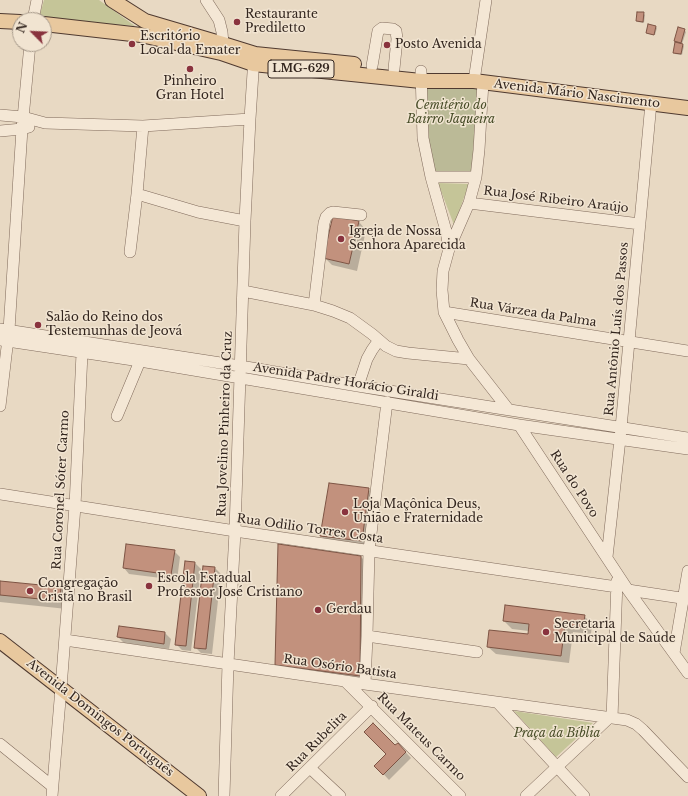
<!DOCTYPE html>
<html>
<head>
<meta charset="utf-8">
<style>
  body { margin:0 }
  #map { position:relative; width:688px; height:796px; overflow:hidden; background:#e8d9c3; font-family:"Libre Baskerville",serif }
  canvas { display:block }
  .north { position:absolute; left:12px; top:12px; width:40px; height:40px; box-sizing:border-box; background:#f1e4d1; border:1px solid #a59889; border-radius:50%; rotate:294deg; font-size:11px; font-weight:700; line-height:16px; text-align:center; color:#32251e }
  .north::after { content:''; display:block; margin:auto; width:14px; height:18px; background:#89333e; clip-path:polygon(50% 0,100% 100%,50% 72%,0 100%) }
</style>
</head>
<body>
<div id="map">
<canvas width="688" height="796"></canvas>
<div class="north">N</div>
</div>
<script>
const ctx = document.querySelector('canvas').getContext('2d');
ctx.lineJoin = 'round';
function fillPath(path, color) { ctx.fillStyle = color; ctx.fill(path, 'evenodd'); }
const poly = rows => new Path2D(rows.map(r => 'M' + r).join(''));
function trace(path, color, width, dash) { ctx.strokeStyle = color; ctx.lineWidth = width; ctx.lineCap = dash ? 'butt' : 'round'; ctx.setLineDash(dash || []); ctx.stroke(path); }
function drawText(font, color, halo, rows, align = 'center') {
  ctx.font = font + ' "Libre Baskerville",serif'; ctx.lineWidth = 3; ctx.setLineDash([]); ctx.textBaseline = 'middle'; ctx.strokeStyle = halo; ctx.fillStyle = color; for (const [text, x, y, turn = 0] of rows) {
    ctx.save(); ctx.translate(x, y); ctx.rotate((+turn || 0) * Math.PI / 180); ctx.textAlign = isNaN(turn) ? turn : align; if (halo) ctx.strokeText(text, 0, 0); ctx.fillText(text, 0, 0); ctx.restore();
  }
}
fillPath(poly([
  [44,0,99,0,135,26,39,18],
  [438,183,469,184,454,225],
  [514,711,593,723,556,757]
]), '#c5c598');
fillPath(poly([
  [425,87,479,88,471,173,435,173,427,153]
]), '#bbba97');
fillPath(poly([
  [643,13,645,15,644,23,638,22,637,21],
  [656,27,657,28,655,35,648,34,647,32],
  [684,30,686,32,682,44,684,46,682,55,675,54,674,52,679,44,676,41],
  [359,222,366,230,357,271,332,265,324,257],
  [368,489,376,497,369,548,329,544,321,536],
  [127,545,174,551,180,557,177,580,129,574,124,568],
  [360,556,368,564,367,683,283,672,276,664],
  [186,562,195,563,201,569,191,651,182,650,176,644],
  [204,567,215,568,221,574,212,654,201,653,195,647],
  [0,582,61,588,68,596,67,609,0,602],
  [584,616,592,624,591,634,573,632,569,663,496,654,488,647,529,635,529,631,512,629,504,621],
  [120,627,165,633,171,639,169,649,124,643,118,637],
  [398,744,411,758,389,780,376,766]
]), '#0003');
const building = poly([
  [637,12,644,12,643,22,636,21,637,12],
  [648,24,656,26,654,35,646,33,648,24],
  [678,27,685,29,681,43,674,41,678,27],
  [675,42,683,44,681,54,673,53,675,42],
  [333,216,359,221,349,264,323,258,333,216],
  [329,483,369,488,362,541,320,536,329,483],
  [126,544,175,550,171,575,123,568,126,544],
  [278,544,361,556,360,676,275,665,278,544],
  [185,561,195,562,186,646,175,645,185,561],
  [203,566,215,567,206,649,194,648,203,566],
  [0,581,61,587,60,601,0,595,0,581],
  [505,605,585,615,583,627,565,625,561,656,487,647,489,630,528,634,529,624,503,621,505,605],
  [119,626,165,632,164,644,117,637,119,626],
  [373,723,395,745,398,743,406,752,383,775,374,766,386,754,364,732,373,723]
]);
fillPath(building, '#c2917d');
trace(building, '#7d5444', 1);
const minor = poly([
  [206,0,219,20,222,32,223,44,222,50],
  [33,20,37,0],
  [372,66,378,31,382,28,393,29,396,31,397,39,394,69],
  [421,71,423,138,431,177,446,231,449,249,443,271,442,290,444,312,458,340,469,359,508,409],
  [474,81,486,0],
  [0,115,23,117,45,123,143,126,250,119],
  [0,131,22,129,29,127],
  [431,177,476,177],
  [137,194,198,212,245,221],
  [469,203,640,224],
  [449,249,469,203,476,177,479,150,483,82],
  [130,252,137,194,143,126],
  [243,291,314,305,333,311,350,318,372,334,386,346,396,351,408,353,469,359],
  [314,305,324,223,326,217,330,213,333,212,361,215],
  [444,312,688,351],
  [0,329,240,366,358,386,688,438],
  [0,340,140,361,519,425,688,449],
  [358,386,367,359,372,350,379,340],
  [0,406,9,330,22,129,30,44],
  [117,416,140,361],
  [519,425,628,590,688,673],
  [0,494,235,531,617,587],
  [607,557,620,439,651,103],
  [628,590,688,599],
  [367,636,477,652],
  [65,640,345,681,365,684,627,720,636,724,643,730,688,777],
  [674,653,688,571],
  [345,681,460,796],
  [365,684,367,636,369,550,387,402],
  [498,703,584,796],
  [612,718,617,581],
  [0,744,52,786],
  [310,768,340,796],
  [52,796,61,688,75,506,82,353],
  [224,796,228,664,235,531,245,221,250,119,254,57],
  [281,796,372,706],
  [526,796,609,718]
]);
const major = poly([
  [112,0,145,21,223,44,255,54,354,64],
  [0,21,20,22],
  [44,24,141,35,221,53,253,64,421,81,474,81,688,108],
  [0,641,199,796]
]);
trace(minor, '#806b5c', 12);
trace(major, '#4f3a30', 16);
trace(minor, '#f4e7d5', 11);
trace(major, '#e8c89e', 14);
for (const [x, y, r, color] of [
  [237,22,4,"#89333e"],
  [132,44,4,"#89333e"],
  [387,45,4,"#89333e"],
  [190,69,4,"#89333e"],
  [341,239,4,"#89333e"],
  [38,325,4,"#89333e"],
  [345,512,4,"#89333e"],
  [149,586,4,"#89333e"],
  [30,591,4,"#89333e"],
  [318,610,4,"#89333e"],
  [546,632,4,"#89333e"]
]) { const dot = new Path2D(); dot.arc(x, y, r, 0, 2 * Math.PI); ctx.fillStyle = color; ctx.fill(dot); trace(dot, '#f1e4d1', 1.5); }
for (const [x, y, w] of [
  [301,69,66]
]) { const box = new Path2D(); box.roundRect(x - w / 2, y - 9, w, 18, 3); ctx.fillStyle = '#f1e4d1'; ctx.fill(box); trace(box, '#32251e', 1); }
drawText('bold 11px', '#32251e', null, [
  ["LMG-629",301,69]
]);
drawText('12px', '#32251e', '#f1e4d1', [
  ["Restaurante",245,15],
  ["Prediletto",245,29],
  ["Escritório",140,37],
  ["Local da Emater",140,51],
  ["Posto Avenida",395,45],
  ["Pinheiro",190,82,"center"],
  ["Gran Hotel",190,96,"center"],
  ["Igreja de Nossa",349,232],
  ["Senhora Aparecida",349,246],
  ["Salão do Reino dos",46,318],
  ["Testemunhas de Jeová",46,332],
  ["Loja Maçônica Deus,",353,505],
  ["União e Fraternidade",353,519],
  ["Escola Estadual",157,579],
  ["Professor José Cristiano",157,593],
  ["Congregação",38,584],
  ["Cristã no Brasil",38,598],
  ["Gerdau",326,610],
  ["Secretaria",554,625],
  ["Municipal de Saúde",554,639]
], 'left');
drawText('12px', '#32251e', '#f1e4d1', [
  ["Avenida Mário Nascimento",577,94,7],
  ["Rua José Ribeiro Araújo",556,200,7],
  ["Rua Várzea da Palma",533,313,9],
  ["Rua Antônio Luís dos Passos",617,329,-85],
  ["Avenida Padre Horácio Giraldi",346,382,9],
  ["Rua Jovelino Pinheiro da Cruz",225,424,-88],
  ["Rua do Povo",574,484,57],
  ["Rua Coronel Sóter Carmo",61,490,-87],
  ["Rua Odilio Torres Costa",310,529,8],
  ["Rua Osório Batista",340,667,8],
  ["Avenida Domingos Português",100,718,38],
  ["Rua Mateus Carmo",421,737,45],
  ["Rua Rubelita",317,742,-45]
]);
drawText('italic 12px', '#474c27', '#f1e4d1', [
  ["Cemitério do",451,106],
  ["Bairro Jaqueira",451,120],
  ["Praça da Bíblia",557,734]
]);
</script>
</body>
</html>
